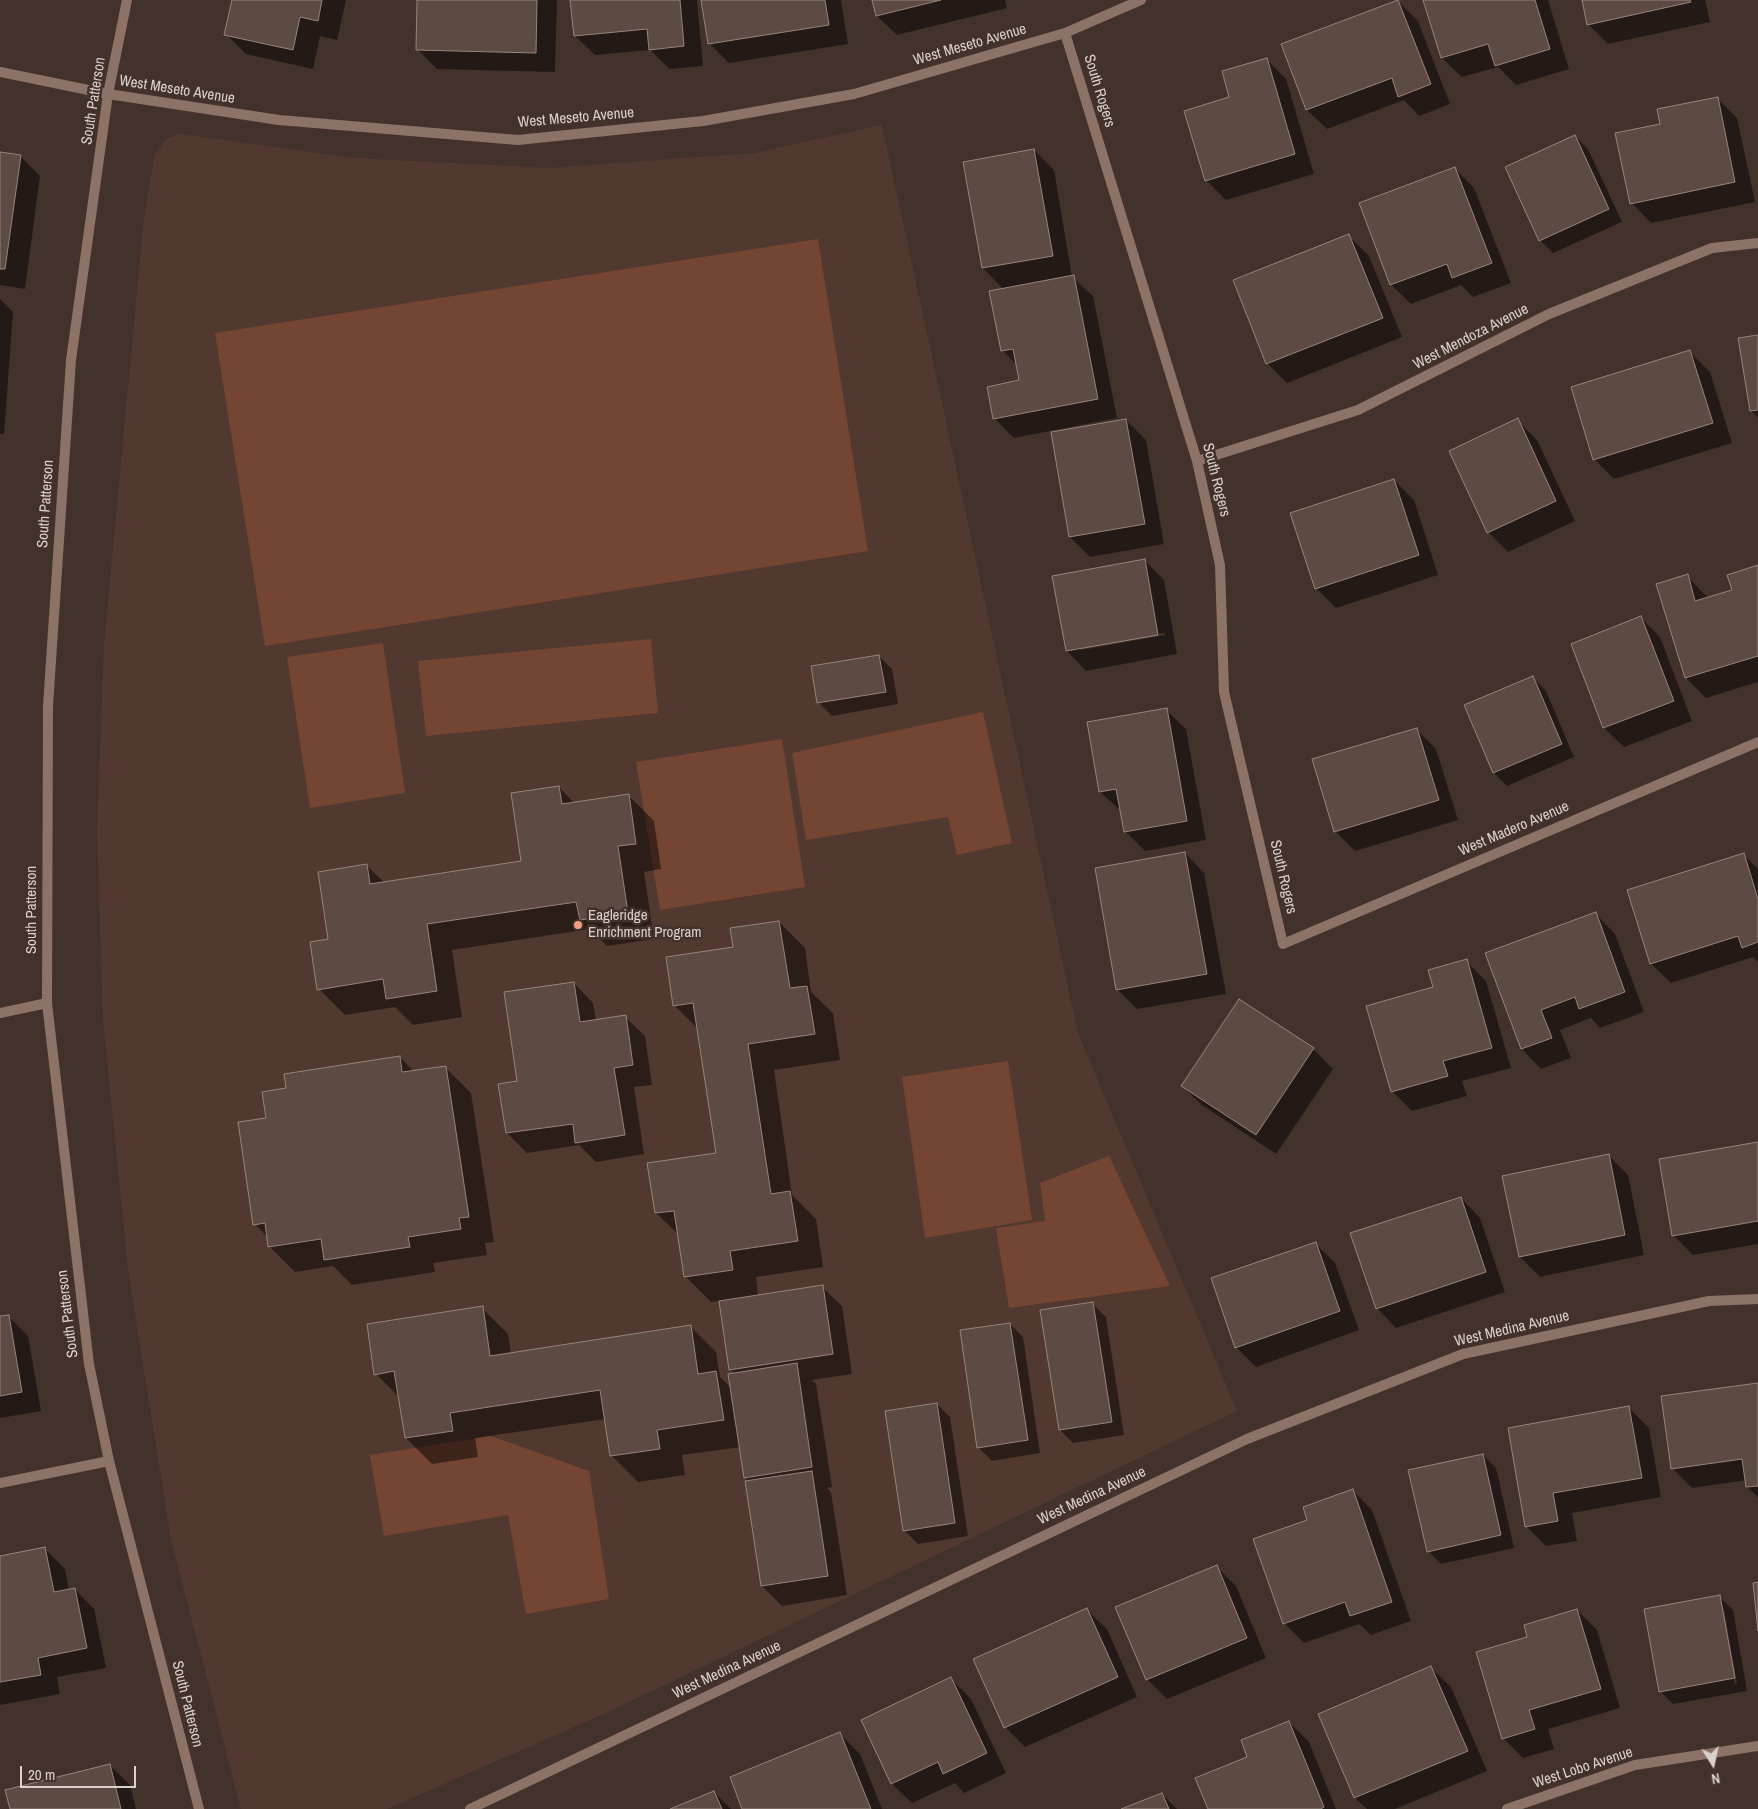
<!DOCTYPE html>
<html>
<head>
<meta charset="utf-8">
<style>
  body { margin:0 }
  #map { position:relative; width:1758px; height:1809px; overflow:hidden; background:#43322b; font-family:"Archivo Narrow",sans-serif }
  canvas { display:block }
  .north { position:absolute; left:1688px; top:1739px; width:50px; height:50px; -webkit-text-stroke:4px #43322b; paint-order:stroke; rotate:170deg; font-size:14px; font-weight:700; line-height:20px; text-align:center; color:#dbd0cc }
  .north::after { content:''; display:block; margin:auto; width:18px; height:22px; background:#dbd0cc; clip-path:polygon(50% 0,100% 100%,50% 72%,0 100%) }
  .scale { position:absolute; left:20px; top:1766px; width:116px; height:22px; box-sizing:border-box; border:2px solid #dbd0cc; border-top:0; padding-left:6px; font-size:15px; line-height:18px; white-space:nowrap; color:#dbd0cc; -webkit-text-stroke:4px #43322b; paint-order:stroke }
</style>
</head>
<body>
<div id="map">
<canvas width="1758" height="1809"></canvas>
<div class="north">N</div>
<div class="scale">20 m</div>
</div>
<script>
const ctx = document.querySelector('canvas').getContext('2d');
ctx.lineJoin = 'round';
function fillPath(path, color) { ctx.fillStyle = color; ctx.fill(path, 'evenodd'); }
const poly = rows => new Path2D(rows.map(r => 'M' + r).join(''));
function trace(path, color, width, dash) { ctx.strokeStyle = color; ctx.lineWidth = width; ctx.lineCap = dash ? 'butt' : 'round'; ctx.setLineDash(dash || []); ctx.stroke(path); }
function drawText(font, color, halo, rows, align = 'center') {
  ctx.font = font + ' "Archivo Narrow",sans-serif'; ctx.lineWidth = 5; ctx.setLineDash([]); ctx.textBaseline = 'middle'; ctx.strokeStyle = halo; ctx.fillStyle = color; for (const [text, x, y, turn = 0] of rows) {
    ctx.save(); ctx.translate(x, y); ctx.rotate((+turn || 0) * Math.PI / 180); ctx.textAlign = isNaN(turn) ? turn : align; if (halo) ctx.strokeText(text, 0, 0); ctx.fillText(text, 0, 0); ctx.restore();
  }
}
fillPath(poly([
  [882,125,1078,1033,1237,1411,606,1713,387,1809,241,1809,171,1540,128,1270,103,1021,97,829,104,645,144,216,155,154,166,139,181,134,353,158,549,168,754,153]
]), '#513930');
fillPath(poly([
  [818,239,868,551,265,646,215,333],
  [651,639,658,713,426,736,418,661],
  [383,643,405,793,310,808,287,657],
  [983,712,1012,843,957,855,948,817,806,840,792,753],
  [782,739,805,887,660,910,636,762],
  [1008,1061,1032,1220,925,1238,902,1077],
  [1109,1156,1170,1286,1009,1308,996,1228,1045,1221,1040,1183],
  [491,1436,589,1471,609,1599,526,1614,508,1515,384,1536,370,1455]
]), '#744532');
fillPath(poly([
  [234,0,346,0,337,40,320,36,313,69,246,54,226,34],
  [418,0,555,0,557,1,555,72,437,69,417,49],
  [572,0,697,0,703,66,670,69,650,50,595,55,575,36],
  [703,0,841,0,848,44,729,63,709,43],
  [873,0,1005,0,1007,8,897,35,877,16],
  [1424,0,1548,0,1569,69,1516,85,1498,67,1462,77,1442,58],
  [1583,0,1705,0,1710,22,1608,44,1589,25],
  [1398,1,1418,21,1450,104,1419,116,1404,100,1327,129,1307,110],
  [1266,59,1286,79,1314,174,1226,200,1206,180,1230,98],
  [1717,98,1737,118,1755,202,1651,223,1632,203,1661,125],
  [1575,136,1588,149,1622,222,1553,253,1540,240],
  [1034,150,1054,170,1072,277,1093,296,1117,418,1014,438,994,418,1020,381,1017,365,1002,350,1004,290,983,268],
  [0,153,20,156,40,176,25,289,0,285],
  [1454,168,1474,188,1511,283,1473,297,1461,285,1411,304,1391,285,1360,204],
  [1349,236,1369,256,1402,337,1287,383,1267,363],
  [0,299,13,312,4,434,0,434],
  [1758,336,1758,417,1751,411],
  [1690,352,1710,372,1732,443,1614,479,1594,459],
  [1126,420,1146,440,1164,544,1090,557,1070,537],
  [1517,420,1537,440,1575,521,1508,552,1488,532],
  [1394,480,1414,500,1438,575,1336,608,1316,588],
  [1145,561,1164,580,1177,654,1086,671,1067,651],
  [1164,633,1165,635,1081,650,1081,647],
  [1758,567,1758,682,1706,698,1686,678,1658,585,1687,576,1708,598,1734,590],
  [1641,618,1660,637,1692,721,1624,747,1604,728],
  [879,656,892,669,898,704,832,716,818,702],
  [1533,678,1546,691,1574,757,1507,786,1494,773],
  [1166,710,1186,729,1206,840,1145,851,1125,831,1121,811,1100,792],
  [1416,729,1436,749,1458,820,1355,851,1335,831],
  [559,787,575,804,628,795,654,821,661,869,644,872,654,939,607,946,590,929,452,950,462,1017,413,1025,395,1007,345,1015,319,989,330,940,367,866,385,883,523,862],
  [1185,853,1204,873,1226,994,1137,1009,1118,990],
  [1744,855,1758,869,1758,962,1753,957,1671,983,1651,964,1629,891],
  [1596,914,1615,934,1644,1012,1600,1028,1591,1018,1560,1030,1571,1058,1541,1069,1522,1049,1487,954],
  [779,922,805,948,811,992,833,1013,840,1060,774,1070,792,1195,816,1219,823,1267,756,1277,758,1296,822,1287,842,1306,852,1374,812,1380,816,1384,832,1487,827,1488,831,1492,847,1595,782,1606,762,1586,749,1482,745,1477,741,1447,682,1455,685,1475,638,1482,612,1456,606,1419,475,1438,478,1457,432,1464,406,1438,400,1398,376,1374,482,1308,508,1334,511,1354,690,1326,716,1352,720,1377,732,1389,735,1374,730,1369,720,1301,711,1302,685,1276,679,1235,656,1213,717,1154,698,1029,675,1006,734,948],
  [1466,961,1486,981,1511,1068,1462,1081,1467,1096,1412,1111,1392,1091,1435,988],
  [574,983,593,1003,596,1021,625,1017,645,1036,652,1085,634,1087,644,1154,596,1162,579,1145,527,1153,507,1133,519,1082],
  [1239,1001,1313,1049,1333,1069,1276,1154,1202,1105,1182,1086],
  [400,1057,414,1072,445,1067,471,1093,494,1242,485,1243,487,1255,433,1263,435,1272,352,1285,333,1266,295,1272,269,1246,268,1238,255,1224,268,1119,287,1089],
  [1758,1143,1758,1244,1693,1255,1673,1235],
  [1608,1155,1628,1175,1644,1255,1540,1277,1520,1257,1504,1177],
  [1461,1198,1480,1218,1505,1292,1396,1328,1377,1308],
  [1316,1244,1335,1263,1359,1330,1256,1367,1236,1347],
  [1093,1304,1106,1317,1124,1435,1073,1443,1060,1430],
  [8,1316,28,1336,41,1411,0,1418,0,1318],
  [1010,1324,1023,1337,1040,1453,992,1461,978,1447],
  [1758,1384,1758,1497,1747,1487,1747,1480,1692,1488,1672,1468],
  [937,1404,950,1417,968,1536,918,1544,905,1531],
  [1629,1408,1649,1428,1661,1497,1572,1513,1577,1541,1546,1546,1526,1526,1509,1429],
  [1483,1455,1496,1468,1514,1548,1441,1564,1428,1551],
  [1353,1491,1372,1510,1411,1621,1371,1635,1359,1624,1304,1643,1284,1623,1309,1521],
  [45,1549,65,1569,69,1590,75,1589,94,1609,106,1668,57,1677,60,1694,0,1705,0,1557],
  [1216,1566,1236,1586,1266,1658,1167,1699,1147,1679],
  [1720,1597,1733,1610,1747,1691,1673,1704,1660,1691],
  [1722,1610,1724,1610,1737,1684,1735,1684],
  [1087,1610,1107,1629,1137,1697,1025,1747,1005,1727],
  [1577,1610,1597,1630,1620,1708,1548,1729,1554,1749,1523,1758,1503,1738,1528,1638],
  [1431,1668,1451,1687,1487,1771,1395,1809,1367,1809,1355,1798,1320,1715],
  [951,1679,971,1699,1006,1773,964,1793,955,1783,912,1803,892,1784,862,1720],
  [1289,1722,1309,1742,1336,1809,1209,1809,1249,1758],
  [840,1734,860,1754,882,1809,744,1809],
  [110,1765,130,1785,136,1809,11,1809],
  [714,1792,731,1809,674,1809],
  [1162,1794,1177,1809,1125,1809]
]), '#0007');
const building = poly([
  [232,0,322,0,318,21,300,17,293,50,224,35,232,0],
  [417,0,537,0,536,53,416,50,417,0],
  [570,0,680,0,684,46,649,50,647,29,574,36,570,0],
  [701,0,825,0,829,25,708,44,701,0],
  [872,0,941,0,876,16,872,0],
  [1398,0,1431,84,1398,97,1392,78,1306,110,1281,44,1398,0],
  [1423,0,1535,0,1550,49,1495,66,1488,44,1441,58,1423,0],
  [1582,0,1690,0,1691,2,1587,25,1582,0],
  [1267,58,1295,154,1205,181,1184,111,1229,97,1222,71,1267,58],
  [1718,97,1735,182,1630,204,1615,133,1660,124,1657,109,1718,97],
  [1575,135,1609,209,1539,241,1505,167,1575,135],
  [1034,149,1053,256,982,268,963,162,1034,149],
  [0,152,21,155,5,269,0,269,0,152],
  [1455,167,1492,263,1452,278,1447,264,1390,285,1359,203,1455,167],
  [1349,234,1383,318,1266,364,1233,280,1349,234],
  [1074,275,1098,399,993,419,987,387,1019,380,1013,349,1001,351,989,291,1074,275],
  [1758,335,1758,410,1750,411,1738,338,1758,335],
  [1690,350,1713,423,1593,460,1571,387,1690,350],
  [1518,418,1556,501,1487,533,1449,451,1518,418],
  [1126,419,1145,524,1069,537,1051,432,1126,419],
  [1394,479,1419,555,1315,589,1290,513,1394,479],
  [1145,559,1158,635,1066,651,1052,576,1145,559],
  [1758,565,1758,656,1685,678,1656,584,1688,574,1695,601,1732,590,1727,575,1758,565],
  [1641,616,1674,701,1603,728,1571,644,1641,616],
  [879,655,886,692,817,703,811,666,879,655],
  [1533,676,1562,744,1493,773,1464,705,1533,676],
  [1167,708,1187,821,1124,832,1116,789,1099,792,1087,722,1167,708],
  [1417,728,1439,800,1334,832,1312,759,1417,728],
  [559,786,562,804,629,794,636,844,618,846,628,913,580,920,576,902,427,924,437,991,386,999,383,979,317,990,310,942,328,939,318,872,367,864,370,884,521,861,511,793,559,786],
  [1185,852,1207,974,1116,990,1095,868,1185,852],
  [1744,853,1758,899,1758,942,1742,948,1738,936,1650,964,1627,890,1744,853],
  [1596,912,1625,992,1579,1009,1575,997,1541,1010,1552,1038,1521,1049,1485,953,1596,912],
  [779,921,790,988,807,986,815,1034,748,1044,771,1194,790,1191,798,1241,730,1251,733,1270,684,1277,674,1211,655,1213,647,1163,716,1153,693,1003,673,1006,666,957,733,947,730,928,779,921],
  [1467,959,1492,1048,1443,1061,1448,1076,1391,1092,1366,1006,1433,987,1428,970,1467,959],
  [574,982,580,1022,626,1015,633,1065,614,1068,625,1135,575,1143,573,1124,506,1133,498,1084,517,1081,504,992,574,982],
  [1239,999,1314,1048,1256,1135,1181,1086,1239,999],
  [400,1056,402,1072,446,1066,469,1217,459,1218,461,1229,408,1237,410,1247,324,1260,321,1239,268,1247,265,1223,253,1225,238,1122,266,1118,262,1092,286,1088,284,1074,400,1056],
  [1758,1142,1758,1221,1672,1236,1659,1159,1758,1142],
  [1609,1154,1625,1235,1519,1257,1502,1176,1609,1154],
  [1461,1197,1486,1272,1376,1309,1350,1233,1461,1197],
  [1316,1242,1340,1311,1235,1348,1211,1278,1316,1242],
  [823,1285,833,1354,729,1370,719,1301,823,1285],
  [1093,1302,1112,1422,1059,1430,1040,1310,1093,1302],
  [483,1306,490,1356,691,1325,698,1374,716,1371,724,1420,657,1430,660,1449,610,1456,600,1390,450,1413,453,1431,405,1438,394,1371,374,1375,367,1324,483,1306],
  [9,1315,22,1392,0,1396,0,1316,9,1315],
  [1010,1323,1028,1440,977,1448,960,1330,1010,1323],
  [797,1363,812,1467,744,1478,728,1374,797,1363],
  [1758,1383,1758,1486,1746,1487,1742,1459,1671,1469,1661,1396,1758,1383],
  [937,1403,955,1523,903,1531,885,1411,937,1403],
  [1629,1406,1642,1478,1553,1493,1558,1521,1525,1527,1508,1428,1629,1406],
  [1483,1454,1501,1535,1427,1552,1408,1470,1483,1454],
  [812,1471,828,1576,761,1586,745,1481,812,1471],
  [1353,1489,1392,1602,1350,1616,1345,1602,1283,1624,1253,1539,1307,1520,1303,1507,1353,1489],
  [45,1547,54,1592,75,1588,87,1648,38,1658,41,1675,0,1682,0,1556,45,1547],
  [1217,1565,1247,1638,1146,1680,1115,1607,1217,1565],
  [1758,1582,1758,1631,1753,1583,1758,1582],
  [1720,1595,1735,1678,1659,1692,1644,1609,1720,1595],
  [1087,1608,1118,1677,1004,1728,973,1659,1087,1608],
  [1577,1609,1601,1689,1529,1710,1535,1729,1502,1739,1476,1652,1527,1637,1524,1625,1577,1609],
  [1431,1666,1468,1751,1354,1798,1318,1714,1431,1666],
  [951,1677,987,1753,943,1774,938,1762,891,1784,861,1720,951,1677],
  [1289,1721,1324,1807,1321,1809,1208,1809,1195,1778,1247,1757,1241,1740,1289,1721],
  [840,1732,871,1809,742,1809,730,1777,840,1732],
  [110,1764,121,1809,10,1809,5,1790,110,1764],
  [714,1791,722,1809,670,1809,714,1791],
  [1162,1793,1169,1809,1121,1809,1162,1793]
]);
fillPath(building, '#5c4a43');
trace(building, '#98847c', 1);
trace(poly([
  [1065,33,1197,461,1220,565,1224,692,1283,944,1758,742],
  [0,72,108,94,279,120,518,140,703,121,854,94,1065,33,1141,0],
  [1197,461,1358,410,1549,314,1712,248,1758,243],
  [0,1013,47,1003],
  [0,1483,109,1461],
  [470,1809,1247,1439,1463,1354,1709,1301,1758,1299],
  [1507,1809,1635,1765,1758,1746]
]), '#8d7268', 10);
trace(poly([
  [127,0,108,94,71,360,48,706,47,1003,89,1364,109,1461,199,1809]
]), '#8d7268', 10);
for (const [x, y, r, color] of [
  [578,925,5,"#f2a080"]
]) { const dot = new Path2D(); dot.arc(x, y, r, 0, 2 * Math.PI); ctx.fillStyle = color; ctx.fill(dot); trace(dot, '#43322b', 2); }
drawText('15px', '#dbd0cc', '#43322b', [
  ["West Meseto Avenue",970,45,-16],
  ["West Meseto Avenue",177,90,9],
  ["South Rogers",1099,91,73],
  ["South Patterson",94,101,-81],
  ["West Meseto Avenue",576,118,-5],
  ["West Mendoza Avenue",1471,337,-27],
  ["South Rogers",1216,480,76],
  ["South Patterson",46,504,-86],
  ["West Madero Avenue",1514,829,-23],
  ["South Rogers",1283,877,77],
  ["South Patterson",32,910,-90],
  ["South Patterson",68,1314,-97],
  ["West Medina Avenue",1512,1329,-13],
  ["West Medina Avenue",1092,1496,-25],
  ["West Medina Avenue",727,1670,-25],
  ["South Patterson",187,1704,76],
  ["West Lobo Avenue",1583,1768,-18]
]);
drawText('15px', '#dbd0cc', '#43322b', [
  ["Eagleridge",588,916],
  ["Enrichment Program",588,933]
], 'left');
</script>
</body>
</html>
